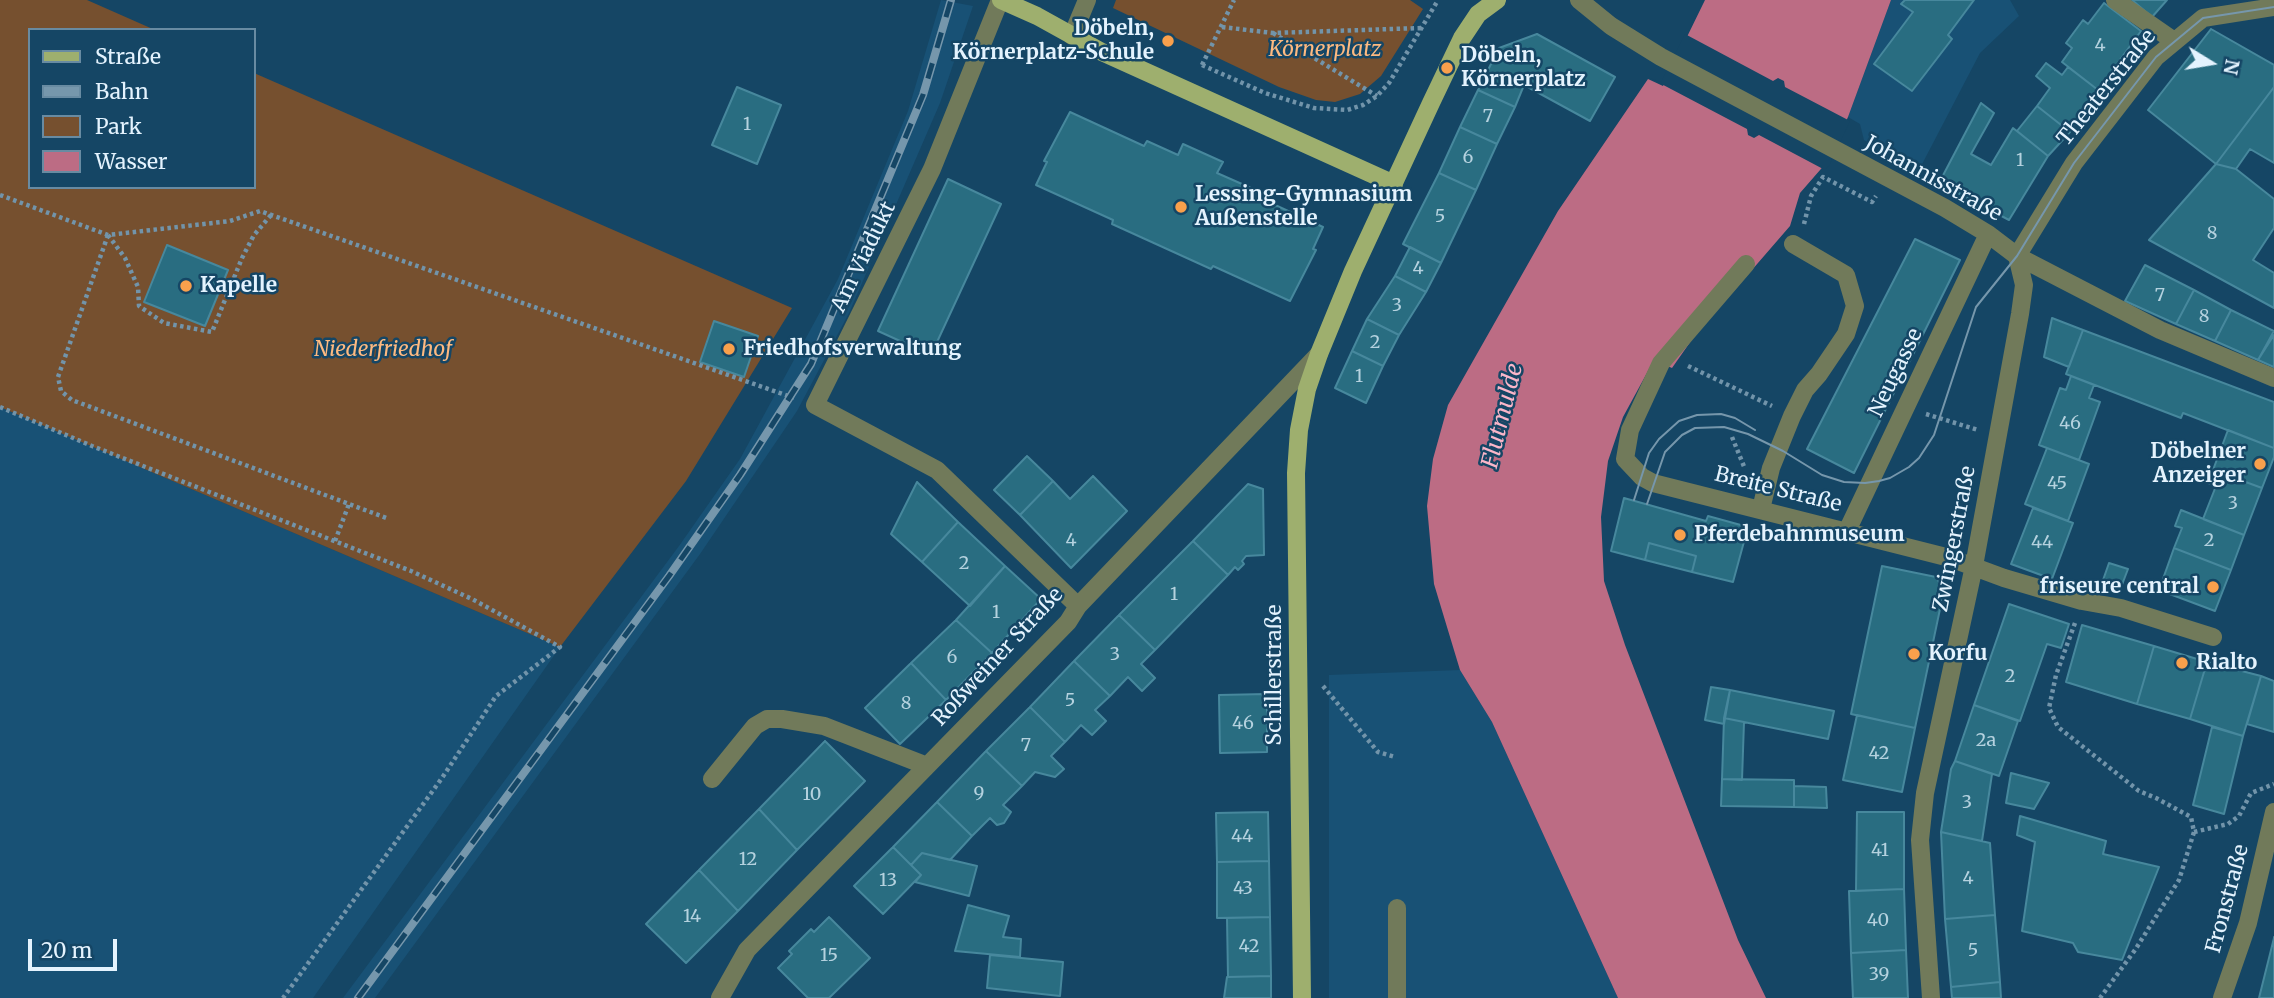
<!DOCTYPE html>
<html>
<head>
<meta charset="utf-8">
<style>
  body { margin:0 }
  #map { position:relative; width:2274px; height:998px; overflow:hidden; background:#154665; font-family:Merriweather,serif }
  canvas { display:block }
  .legend { position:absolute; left:28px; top:28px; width:228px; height:161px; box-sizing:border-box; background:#154665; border:2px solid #688ba2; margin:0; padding:9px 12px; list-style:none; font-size:21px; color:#e4f3fe }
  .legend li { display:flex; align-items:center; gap:14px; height:35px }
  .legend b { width:35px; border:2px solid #688ba2 }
  .north { position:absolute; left:2176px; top:28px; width:70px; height:70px; -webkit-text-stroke:5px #154665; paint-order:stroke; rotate:101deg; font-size:19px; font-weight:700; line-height:28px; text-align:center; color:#e4f3fe }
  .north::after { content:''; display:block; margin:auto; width:24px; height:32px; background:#e4f3fe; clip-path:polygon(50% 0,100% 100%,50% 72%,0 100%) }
  .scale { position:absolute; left:28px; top:939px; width:89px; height:32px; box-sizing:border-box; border:4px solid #e4f3fe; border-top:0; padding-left:9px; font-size:21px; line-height:24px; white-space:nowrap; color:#e4f3fe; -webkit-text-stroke:5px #154665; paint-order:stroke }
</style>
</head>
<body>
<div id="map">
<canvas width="2274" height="998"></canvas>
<ul class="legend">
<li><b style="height:9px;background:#9eaf6e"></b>Straße</li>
<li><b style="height:9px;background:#7697ac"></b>Bahn</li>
<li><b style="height:19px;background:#76502f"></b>Park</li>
<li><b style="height:19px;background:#bc6c84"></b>Wasser</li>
</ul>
<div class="north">N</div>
<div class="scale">20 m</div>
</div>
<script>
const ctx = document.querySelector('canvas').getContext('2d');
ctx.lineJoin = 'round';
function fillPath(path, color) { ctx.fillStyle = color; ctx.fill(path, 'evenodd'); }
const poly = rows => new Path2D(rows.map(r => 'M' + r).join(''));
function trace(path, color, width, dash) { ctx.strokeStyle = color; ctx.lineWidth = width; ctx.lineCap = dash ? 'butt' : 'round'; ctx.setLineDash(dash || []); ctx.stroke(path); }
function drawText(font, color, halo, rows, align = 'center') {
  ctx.font = font + ' Merriweather,serif'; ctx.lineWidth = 5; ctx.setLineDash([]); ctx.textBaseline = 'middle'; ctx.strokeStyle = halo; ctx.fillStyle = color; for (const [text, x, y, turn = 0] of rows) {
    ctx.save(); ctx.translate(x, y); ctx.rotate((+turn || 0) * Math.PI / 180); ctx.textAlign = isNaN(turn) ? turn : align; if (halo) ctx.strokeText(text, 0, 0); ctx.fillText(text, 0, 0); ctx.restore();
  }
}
fillPath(poly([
  [941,0,973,6,940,103,849,313,797,411,700,554,375,998,343,998,679,546,740,459,838,279,908,111],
  [1891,0,2010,0,2019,16,1980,53,1919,170,1864,140,1860,124,1848,117],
  [0,407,560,647,313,998,0,998],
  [1460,670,1492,722,1618,998,1329,998,1329,675]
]), '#185175');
fillPath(poly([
  [0,0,87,0,155,30,30,30,30,187,254,187,254,73,792,308,686,481,560,647,0,407],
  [1116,0,1410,0,1423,9,1381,76,1360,94,1335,102,1316,100,1279,87,1113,8]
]), '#76502f');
fillPath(poly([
  [1705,0,1891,0,1848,117,1827,162,1800,193,1790,226,1693,338,1672,368,1654,360,1623,417,1608,461,1601,517,1604,581,1625,645,1738,940,1766,998,1618,998,1492,722,1460,670,1434,584,1427,506,1433,459,1448,405,1558,211,1648,79,1663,86]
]), '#bc6c84');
fillPath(poly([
  [1685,34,1773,81,1778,78,1784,81,1785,87,1850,121,1830,164,1825,170,1759,135,1754,138,1748,135,1747,129,1650,78,1661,82]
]), '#154665');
const building = poly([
  [1905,0,1974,0,1948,35,1952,39,1912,91,1874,64,1913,12,1901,4,1905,0],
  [2132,0,2167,0,2152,17,2132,0],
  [2104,3,2141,31,2098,90,2062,62,2072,48,2066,43,2083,20,2088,24,2104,3],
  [2211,29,2274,65,2274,87,2216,164,2148,110,2211,29],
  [1537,34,1615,77,1590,121,1524,85,1515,107,1478,90,1499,48,1537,34],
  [2046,63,2062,75,2068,67,2098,90,2070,132,2037,106,2050,88,2036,76,2046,63],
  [737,87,781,105,757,164,712,145,737,87],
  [2274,87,2274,163,2250,149,2236,169,2216,164,2274,87],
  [1478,90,1515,107,1497,144,1460,127,1478,90],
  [1981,103,1994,113,1971,154,1991,165,2013,128,2048,156,2009,220,1939,183,1981,103],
  [2037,106,2070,132,2048,156,2017,131,2037,106],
  [1070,112,1144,146,1147,141,1178,155,1183,144,1223,162,1217,173,1251,188,1249,193,1323,227,1313,249,1316,250,1290,301,1213,266,1211,269,1112,224,1113,220,1036,185,1047,162,1044,161,1070,112],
  [1460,127,1497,144,1476,190,1439,173,1460,127],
  [2216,164,2236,169,2274,199,2274,228,2253,260,2274,273,2274,308,2149,240,2216,164],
  [1439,173,1476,190,1441,263,1403,244,1439,173],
  [948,179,1001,204,931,355,878,331,948,179],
  [1915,239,1960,260,1854,473,1807,449,1915,239],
  [167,245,228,270,205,326,144,302,167,245],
  [1410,247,1441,263,1426,292,1395,276,1410,247],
  [2145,265,2194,290,2176,324,2125,301,2145,265],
  [1395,276,1426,292,1399,335,1367,319,1395,276],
  [2194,290,2231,310,2215,341,2176,324,2194,290],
  [2231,310,2274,331,2258,360,2215,341,2231,310],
  [2052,318,2083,330,2069,367,2044,357,2052,318],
  [1367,319,1399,335,1383,366,1352,351,1367,319],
  [714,321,758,336,744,377,700,362,714,321],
  [2083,330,2274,402,2274,448,2183,413,2181,418,2066,374,2083,330],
  [2274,335,2274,367,2258,360,2274,335],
  [1352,351,1383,366,1366,403,1335,388,1352,351],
  [2071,376,2094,385,2089,398,2100,402,2079,460,2039,445,2060,388,2066,390,2071,376],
  [2228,430,2274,448,2274,457,2262,488,2213,470,2228,430],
  [2047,448,2089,464,2068,521,2025,504,2047,448],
  [1027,456,1053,481,1020,515,994,490,1027,456],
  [2213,470,2262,488,2244,535,2203,519,2216,486,2208,483,2213,470],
  [1093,476,1127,511,1071,568,1020,515,1053,481,1070,499,1093,476],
  [917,482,958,522,922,562,891,534,917,482],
  [1248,484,1263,489,1264,555,1246,556,1242,561,1244,564,1238,570,1235,567,1228,575,1193,541,1248,484],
  [1624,498,1706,521,1708,516,1748,527,1733,582,1692,572,1696,556,1649,543,1645,560,1611,551,1624,498],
  [2033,508,2073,523,2052,579,2011,564,2033,508],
  [2181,510,2244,535,2231,570,2174,548,2182,528,2175,526,2181,510],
  [958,522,1005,566,970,606,922,562,958,522],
  [1193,541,1228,575,1155,650,1119,615,1193,541],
  [1649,543,1696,556,1692,572,1645,560,1649,543],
  [2174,548,2231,570,2215,611,2159,590,2174,548],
  [2109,563,2128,569,2120,590,2102,583,2109,563],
  [1005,566,1041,599,992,653,956,620,1005,566],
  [1882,566,1936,577,1944,590,1915,728,1851,714,1882,566],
  [2009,604,2069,624,2061,648,2047,644,2020,721,1974,705,2009,604],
  [1119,615,1155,650,1141,664,1155,678,1142,691,1128,677,1110,696,1074,661,1119,615],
  [956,620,992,653,946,700,911,663,956,620],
  [2082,625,2154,646,2137,704,2066,682,2082,625],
  [2154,646,2207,662,2190,719,2137,704,2154,646],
  [1074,661,1110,696,1095,710,1106,721,1092,735,1081,725,1065,742,1030,707,1074,661],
  [2207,662,2261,676,2243,736,2190,719,2207,662],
  [911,663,946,700,900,744,865,708,911,663],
  [2261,676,2274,681,2274,732,2247,724,2261,676],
  [1711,687,1730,690,1724,724,1705,720,1711,687],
  [1730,690,1834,711,1828,739,1724,718,1730,690],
  [1267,694,1267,752,1220,753,1219,695,1267,694],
  [1974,705,2018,721,1999,776,1955,761,1974,705],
  [1030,707,1065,742,1051,756,1064,769,1055,777,1035,772,1022,786,986,751,1030,707],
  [1857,715,1915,728,1902,792,1843,780,1857,715],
  [1724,718,1744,722,1742,780,1722,779,1724,718],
  [2212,727,2243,736,2224,814,2193,805,2212,727],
  [825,741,865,781,797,850,759,809,825,741],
  [986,751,1022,786,1003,805,1011,812,1004,823,997,825,990,818,972,836,937,802,986,751],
  [1955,761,1992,774,1982,841,1941,832,1951,769,1955,761],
  [2011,773,2049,783,2034,809,2006,803,2011,773],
  [1722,779,1794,780,1794,807,1721,806,1722,779],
  [1794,786,1826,787,1827,808,1794,807,1794,786],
  [937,802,972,836,950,860,922,853,911,865,893,847,937,802],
  [759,809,797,850,738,911,699,870,759,809],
  [1268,812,1269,861,1217,862,1216,813,1268,812],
  [1857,812,1904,812,1904,889,1856,891,1857,812],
  [2020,816,2106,841,2103,854,2159,867,2122,960,2078,952,2073,943,2022,931,2035,842,2017,835,2020,816],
  [1941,832,1990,843,1995,915,1945,919,1941,832],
  [893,847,921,875,883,914,854,886,893,847],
  [922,853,977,866,969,896,915,882,921,875,911,865,922,853],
  [1269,861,1270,917,1217,918,1217,862,1269,861],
  [699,870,738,911,686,963,646,924,699,870],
  [1904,889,1906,950,1851,953,1849,891,1904,889],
  [968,905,1009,916,1003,937,1021,939,1020,957,955,951,968,905],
  [1995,915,2000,982,1951,987,1945,919,1995,915],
  [829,917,870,958,829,998,808,998,778,968,792,954,789,951,811,929,814,932,829,917],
  [1270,917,1271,976,1228,977,1227,918,1270,917],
  [2274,937,2274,998,2259,998,2274,938,2274,937],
  [1906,950,1908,998,1853,998,1851,953,1906,950],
  [990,955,1063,962,1060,996,987,988,990,955],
  [1271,976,1271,998,1224,998,1227,977,1271,976],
  [2000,982,2001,998,1952,998,1951,987,2000,982]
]);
fillPath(building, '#296d81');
trace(building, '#47889d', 2);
trace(poly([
  [1222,27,1273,33,1422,28],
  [1273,33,1377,96],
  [1202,65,1265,93,1314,108,1347,110,1363,105,1377,96,1389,83,1438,0],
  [1202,65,1234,0],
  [0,195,108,235,230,221,260,211,794,398],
  [1804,224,1811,196,1823,177,1872,202,1876,196],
  [108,235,58,377,61,391,72,400,389,519],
  [108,235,125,258,138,287,139,306,164,323,212,332,242,258,254,235,271,215],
  [1688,366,1772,406],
  [0,407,92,446,411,571,472,599,560,647,496,696,442,778,283,998],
  [1926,414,1978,430],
  [1732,437,1745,469],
  [335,541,349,504],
  [2075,623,2056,675,2049,708,2058,727,2139,791,2156,798,2191,817,2194,832,2179,880,2135,950,2100,998],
  [1323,686,1378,752,1395,757],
  [2194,832,2228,824,2239,816,2251,793,2274,784]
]), '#7294aa', 4.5, [3.5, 3.5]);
trace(poly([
  [1000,0,932,169,815,405,937,470,1078,606],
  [1579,0,1611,26,1661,57,1945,208,1988,234,2017,256,2160,330,2274,378],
  [2115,0,2174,41],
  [1072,36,1087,0],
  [2017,256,2074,163,2156,57,2203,18,2274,7],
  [1746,264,1661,363,1630,430,1625,459,1642,477,1653,483,1950,558,2004,578,2082,601,2121,608,2213,637],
  [1761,509,1771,468,1792,416,1805,390,1819,374,1846,334,1855,306,1846,275,1793,244],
  [1847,531,1988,234],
  [712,779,755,726,767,719,782,719,824,726,927,766],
  [720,998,747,950,1068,622,1078,606,1319,354],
  [1397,998,1397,908],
  [1931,998,1920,840,1925,793,1974,566,2020,314,2024,285,2017,256],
  [2222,998,2248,923,2274,812]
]), '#717a5a', 18);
trace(poly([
  [1001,0,1037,16,1102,52,1394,184],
  [1302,998,1296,473,1299,430,1307,389,1319,354,1353,271,1431,103,1462,38,1478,14,1497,0]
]), '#9eaf6e', 18);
trace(poly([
  [1634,500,1649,453,1659,439,1679,421,1697,415,1721,414,1735,418,1755,430],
  [1647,504,1665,452,1682,435,1695,428,1724,427,1748,434,1783,451,1822,475,1844,482,1865,483,1879,481,1890,478,1909,467,1919,458,1934,435,1976,307,2017,256,2074,163,2156,57,2203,18,2274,7]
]), '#7697ac', 2);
const rail = poly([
  [358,998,669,576,740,475,811,364,923,95,951,0]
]);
trace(rail, '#7697ac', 8);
trace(rail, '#154665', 5, [16]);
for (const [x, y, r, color] of [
  [1168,41,7,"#f9a04c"],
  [1447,68,7,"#f9a04c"],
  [1181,207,7,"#f9a04c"],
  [186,286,7,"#f9a04c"],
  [729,349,7,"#f9a04c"],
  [2260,464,7,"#f9a04c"],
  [1680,535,7,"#f9a04c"],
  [2213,587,7,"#f9a04c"],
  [1914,654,7,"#f9a04c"],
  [2182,663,7,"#f9a04c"]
]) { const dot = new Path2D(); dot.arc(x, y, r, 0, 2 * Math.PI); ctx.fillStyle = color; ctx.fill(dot); trace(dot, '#154665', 2.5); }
drawText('18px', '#b5d2df', null, [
  ["4",2100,46],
  ["7",1488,117],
  ["1",747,125],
  ["6",1468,158],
  ["1",2020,161],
  ["5",1440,217],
  ["8",2212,234],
  ["4",1418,269],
  ["7",2160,296],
  ["3",1397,306],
  ["8",2204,317],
  ["2",1375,343],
  ["1",1359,377],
  ["46",2070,424],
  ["45",2057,484],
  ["3",2233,504],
  ["4",1071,541],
  ["2",2209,541],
  ["44",2042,543],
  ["2",964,564],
  ["1",1174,595],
  ["1",996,613],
  ["3",1115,655],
  ["6",952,658],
  ["2",2010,677],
  ["5",1070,701],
  ["8",906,704],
  ["46",1243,724],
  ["2a",1986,741],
  ["7",1026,746],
  ["42",1879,754],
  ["9",979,794],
  ["10",812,795],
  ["3",1967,803],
  ["44",1242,837],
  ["41",1880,851],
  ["12",748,860],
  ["4",1968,879],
  ["13",888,881],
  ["43",1243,889],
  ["14",692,917],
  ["40",1878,921],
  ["42",1249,947],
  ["5",1973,951],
  ["15",829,956],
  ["39",1879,975]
]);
drawText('bold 21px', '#e4f3fe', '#154665', [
  ["Döbeln,",1154,29,"right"],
  ["Körnerplatz-Schule",1154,53,"right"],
  ["Döbeln,",1461,56],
  ["Körnerplatz",1461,80],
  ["Lessing-Gymnasium",1195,195],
  ["Außenstelle",1195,219],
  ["Kapelle",200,286],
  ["Friedhofsverwaltung",743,349],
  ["Döbelner",2246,452,"right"],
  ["Anzeiger",2246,476,"right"],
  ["Pferdebahnmuseum",1694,535],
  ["friseure central",2199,587,"right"],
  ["Korfu",1928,654],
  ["Rialto",2196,663]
], 'left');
drawText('italic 21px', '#feba80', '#154665', [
  ["Körnerplatz",1325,50],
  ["Niederfriedhof",383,350]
]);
drawText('21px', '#e4f3fe', '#154665', [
  ["Theaterstraße",2107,88,-51],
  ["Johannisstraße",1933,179,29],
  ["Am Viadukt",864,257,-64],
  ["Neugasse",1896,373,-64],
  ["Breite Straße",1778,490,14],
  ["Zwingerstraße",1955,539,-79],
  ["Roßweiner Straße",998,657,-47],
  ["Schillerstraße",1275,675,-90],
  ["Fronstraße",2228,899,-75]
]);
drawText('italic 23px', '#fab6c9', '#154665', [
  ["Flutmulde",1503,416,-76]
]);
</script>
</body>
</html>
